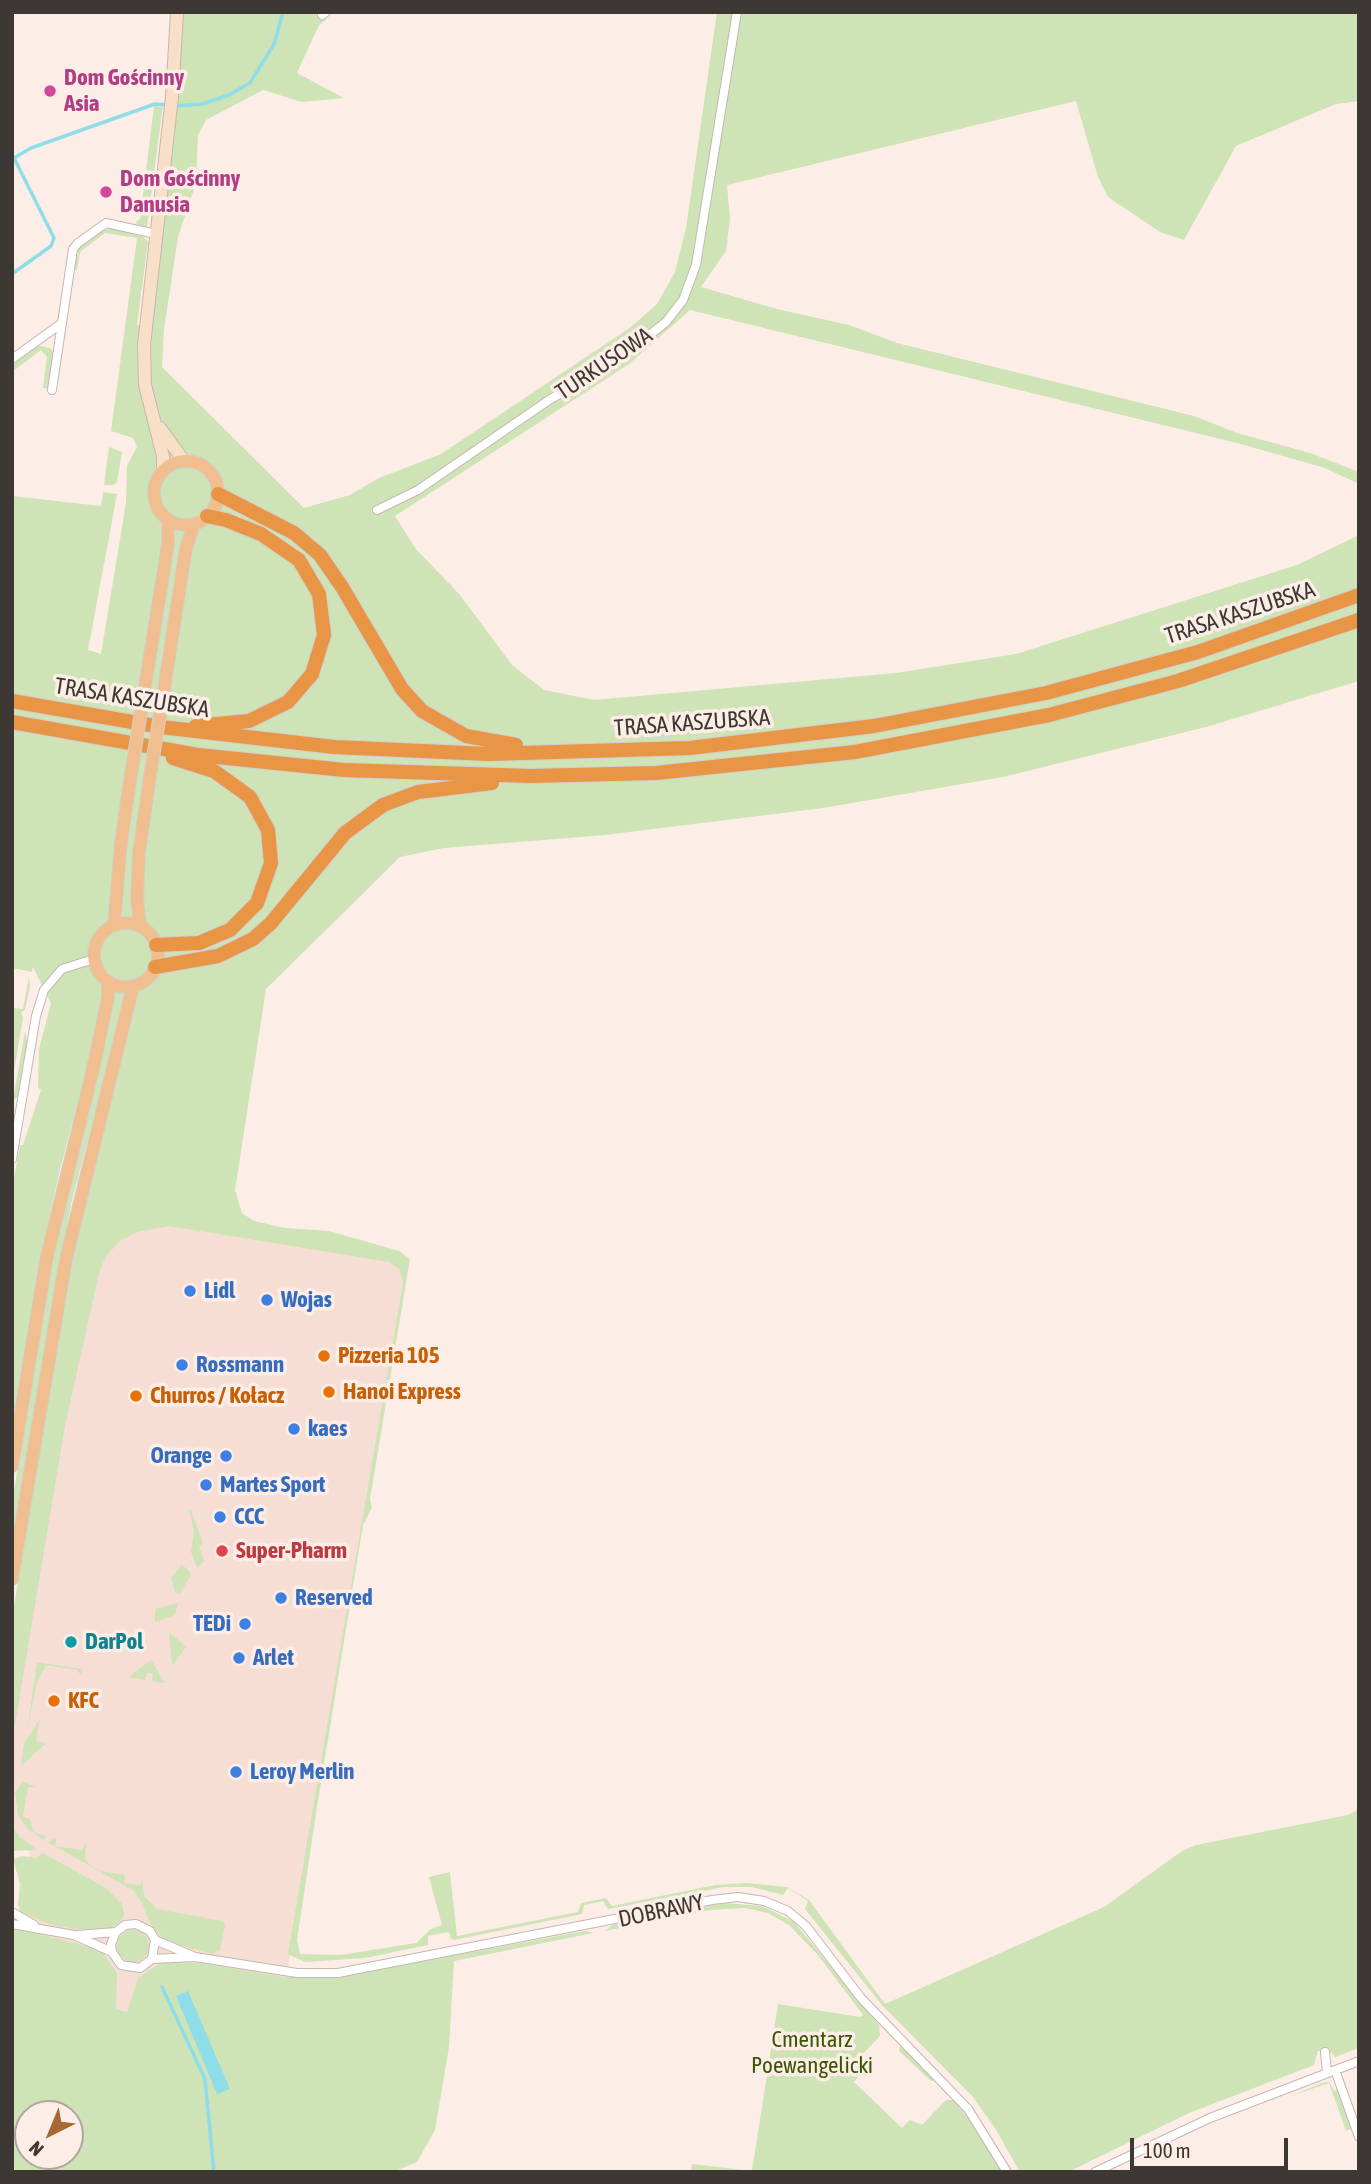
<!DOCTYPE html>
<html>
<head>
<meta charset="utf-8">
<style>
  body { margin:0 }
  #map { position:relative; width:1371px; height:2184px; overflow:hidden; background:#fdede7; font-family:"Asap Condensed",sans-serif }
  canvas { display:block }
  .frame { position:absolute; inset:0; border:14px solid #3e3835; pointer-events:none }
  .north { position:absolute; left:14px; top:2100px; width:70px; height:70px; box-sizing:border-box; background:#fdede7; border:2px solid #b1a5a0; border-radius:50%; rotate:223deg; font-size:19px; font-weight:700; line-height:28px; text-align:center; color:#3e3835 }
  .north::after { content:''; display:block; margin:auto; width:24px; height:32px; background:#a86831; clip-path:polygon(50% 0,100% 100%,50% 72%,0 100%) }
  .scale { position:absolute; left:1130px; top:2138px; width:158px; height:32px; box-sizing:border-box; border:4px solid #3e3835; border-top:0; padding-left:9px; font-size:21px; line-height:24px; white-space:nowrap; color:#3e3835; -webkit-text-stroke:5px #fdede7; paint-order:stroke }
</style>
</head>
<body>
<div id="map">
<canvas width="1371" height="2184"></canvas>
<div class="frame"></div>
<div class="north">N</div>
<div class="scale">100 m</div>
</div>
<script>
const ctx = document.querySelector('canvas').getContext('2d');
ctx.lineJoin = 'round';
function fillPath(path, color) { ctx.fillStyle = color; ctx.fill(path, 'evenodd'); }
const poly = rows => new Path2D(rows.map(r => 'M' + r).join(''));
function trace(path, color, width, dash) { ctx.strokeStyle = color; ctx.lineWidth = width; ctx.lineCap = dash ? 'butt' : 'round'; ctx.setLineDash(dash || []); ctx.stroke(path); }
function drawText(font, color, halo, rows, align = 'center') {
  ctx.font = font + ' "Asap Condensed",sans-serif'; ctx.lineWidth = 7; ctx.setLineDash([]); ctx.textBaseline = 'middle'; ctx.strokeStyle = halo; ctx.fillStyle = color; for (const [text, x, y, turn = 0] of rows) {
    ctx.save(); ctx.translate(x, y); ctx.rotate((+turn || 0) * Math.PI / 180); ctx.textAlign = isNaN(turn) ? turn : align; if (halo) ctx.strokeText(text, 0, 0); ctx.fillText(text, 0, 0); ctx.restore();
  }
}
fillPath(poly([
  [94,1207,407,1260,285,1986,133,1992,128,2012,116,2009,12,1933,20,1911,30,1852,12,1835,12,1714]
]), '#f7ded5');
fillPath(poly([
  [182,12,321,12,326,20,319,25,297,73,344,98,302,102,263,90,206,120,198,135,196,183,178,237,164,329,162,367,304,508,350,495,379,478,441,454,631,327,657,304,675,272,686,228,717,12,1359,12,1359,101,1336,104,1236,146,1184,240,1160,232,1108,197,1098,177,1076,101,727,185,730,219,726,251,701,287,777,309,849,325,897,343,1194,416,1237,433,1310,453,1359,472,1359,484,1325,468,1237,443,690,310,629,364,395,516,416,549,460,595,512,665,544,690,594,700,896,673,1016,654,1297,565,1359,535,1359,681,1206,727,1003,777,823,808,605,835,444,848,400,857,266,989,235,1190,242,1213,254,1221,285,1228,329,1231,399,1251,410,1259,370,1499,372,1508,363,1525,317,1807,297,1940,300,1954,341,1955,416,1943,431,1929,442,1925,429,1877,450,1872,457,1936,578,1912,581,1903,606,1898,612,1906,715,1885,747,1883,787,1887,809,1900,885,2004,1104,1907,1182,1851,1196,1845,1348,1815,1359,1809,1359,2048,1335,2057,1332,2053,1318,2051,1314,2065,1189,2113,1068,2172,1020,2172,995,2128,972,2096,882,2005,805,1909,808,1901,788,1888,783,1895,752,1887,723,1887,608,1909,603,1901,584,1905,582,1914,454,1940,451,1939,449,1932,442,1933,428,1936,428,1945,365,1958,305,1962,288,1954,403,1282,399,1269,389,1262,169,1226,137,1232,120,1241,107,1255,100,1269,65,1426,12,1742,12,1618,72,1261,118,1074,106,1071,71,1204,12,1539,12,1503,53,1258,99,1070,87,1068,61,1165,41,1255,12,1425,12,1189,20,1145,23,1145,41,1090,38,1088,39,1049,51,1003,33,967,32,972,12,968,12,496,101,506,103,492,117,494,88,650,101,654,126,503,127,466,137,447,133,438,111,431,137,238,105,233,80,252,77,270,74,269,79,248,98,231,114,228,144,237,148,242,137,325,151,327,177,108,180,106,177,105],
  [154,106,163,107,162,112,147,227,138,226,136,222,140,219],
  [36,345,50,348,55,354,50,388,43,388,47,357,41,350,12,372,12,363],
  [109,447,122,452,117,482,113,485,104,485],
  [29,977,30,986,25,1010,21,1012,23,1018,12,1083,12,1008,23,1009],
  [25,1031,27,1042,18,1097,13,1100],
  [189,1510,191,1510,203,1544,199,1546,204,1561,197,1568,191,1552,194,1530],
  [182,1564,191,1574,180,1594,175,1592,171,1578],
  [178,1603,175,1615,155,1622,155,1609],
  [169,1632,186,1647,174,1664,172,1664],
  [151,1660,165,1683,152,1681,153,1673,147,1673,145,1680,129,1677],
  [37,1662,82,1669,81,1675,77,1670,46,1665,37,1682,27,1732],
  [40,1719,36,1741,46,1743,21,1766,24,1743],
  [23,1782,36,1787,28,1787,23,1817,30,1819,33,1832,46,1836,44,1840,29,1830,18,1815,15,1792],
  [12,1827,20,1837,37,1850,12,1851],
  [53,1838,56,1838,55,1846,82,1850,86,1843,85,1858,89,1864,100,1871,125,1875,124,1883,140,1885,142,1878,144,1896,157,1909,223,1921,225,1926,220,1950,212,1954,165,1941,150,1923,142,1903,133,1890,49,1843],
  [43,1853,106,1888,122,1904,124,1915,120,1922,108,1930,75,1929,49,1924,21,1912,18,1905,20,1884,13,1859,22,1856,37,1858],
  [724,1903,762,1906,794,1922,879,2025,880,2036,857,2060,856,2068,861,2073,854,2082,902,2128,910,2120,922,2125,946,2100,954,2100,982,2137,1001,2172,691,2172,692,2164,752,2171,778,2004,860,2017,863,2015,817,1954,789,1925,768,1913,745,1908,709,1910,605,1931,613,1925],
  [16,1928,101,1950,117,1973,116,2009,127,2012,138,1978,162,1962,200,1963,284,1977,338,1977,585,1931,593,1933,454,1961,449,2047,435,2130,417,2162,393,2172,12,2172,12,1933],
  [28,2114,70,2114,70,2156,28,2156],
  '117 1946a16 16 0 1 1 32 0a16 16 0 1 1-32 0Z',
  [900,2046,936,2080,931,2081,899,2051],
  [1325,2082,1327,2082,1330,2083,1334,2091,1337,2090,1351,2129,1346,2131,1329,2083,1285,2098]
]), '#cee3b6');
fillPath(poly([
  [188,1991,230,2089,217,2094,176,1996]
]), '#8fdde8');
trace(poly([
  [175,106,202,104,229,95,250,83,274,44,283,12],
  [12,274,51,246,54,238,14,158,31,148,155,104,167,105],
  [162,1987,205,2079,214,2172]
]), '#8fdde8', 3.5);
const street = poly([
  [322,15,326,12],
  [12,359,62,323,73,249,78,243,106,223,156,234],
  [52,390,62,323],
  [377,510,418,490,549,400,623,356,666,322,683,300,696,265,737,12],
  [12,1159,36,1016,44,990,62,969,94,959],
  [12,1912,34,1925],
  [12,1924,74,1935,112,1952],
  [77,1935,116,1932],
  [155,1940,152,1959,140,1968,121,1965,112,1952,111,1944,116,1932,125,1925,136,1924,150,1931,155,1940,193,1956],
  [152,1959,195,1957,297,1973,338,1973,712,1900,738,1897,764,1901,788,1911,806,1926,861,1998,968,2109,1007,2172],
  [1325,2052,1327,2072],
  [1335,2070,1359,2137],
  [1095,2172,1210,2118,1359,2061]
]);
const secondary = poly([
  [160,428,184,461],
  [163,469,163,456,145,385,144,345,172,97,177,12]
]);
const primary = poly([
  '154 493a32 32 0 1 1 64 0a32 32 0 1 1-64 0Z',
  [144,693,168,544,168,519],
  [163,696,186,548,194,524],
  '94 955a32 32 0 1 1 64 0a32 32 0 1 1-64 0Z',
  [114,925,121,842,131,774],
  [140,926,137,898,139,853,150,776],
  [12,1466,47,1256,93,1069,108,997,108,981],
  [12,1579,66,1259,133,986]
]);
const highway = poly([
  [218,494,294,533,320,555,342,587,402,689,422,711,466,736,516,745],
  [12,701,161,727,334,747,488,754,690,748,874,726,1046,693,1198,652,1359,595],
  [12,722,198,755,344,770,531,776,656,773,855,752,1049,715,1178,681,1359,620],
  [196,726,249,721,288,702,312,674,324,635,319,594,299,560,261,534,226,520,207,516],
  [156,945,199,943,230,930,257,903,271,863,268,830,250,797,214,771,173,758],
  [155,967,218,956,253,939,271,923,345,833,383,805,418,792,492,783]
]);
trace(street, '#c6b6b0', 10);
trace(secondary, '#c6b6b0', 14);
trace(primary, '#d1cfcf', 14);
trace(highway, '#d1cfcf', 16);
trace(street, '#fff', 8);
trace(secondary, '#f8dfc7', 12);
trace(primary, '#f1bf8f', 12);
trace(highway, '#e89545', 14);
const primaryBridge = poly([
  [131,774,144,693],
  [150,776,163,696]
]);
trace(primaryBridge, '#d1cfcf', 14, []);
trace(primaryBridge, '#f1bf8f', 12);
for (const [x, y, r, color] of [
  [50,91,7,"#d1479c"],
  [106,192,7,"#d1479c"],
  [190,1291,7,"#3f7fe0"],
  [267,1300,7,"#3f7fe0"],
  [324,1356,7,"#e8710a"],
  [182,1365,7,"#3f7fe0"],
  [329,1392,7,"#e8710a"],
  [136,1396,7,"#e8710a"],
  [294,1429,7,"#3f7fe0"],
  [226,1456,7,"#3f7fe0"],
  [206,1485,7,"#3f7fe0"],
  [220,1517,7,"#3f7fe0"],
  [222,1551,7,"#e0444e"],
  [281,1598,7,"#3f7fe0"],
  [245,1624,7,"#3f7fe0"],
  [71,1642,7,"#0f9aa8"],
  [239,1658,7,"#3f7fe0"],
  [54,1701,7,"#e8710a"],
  [236,1772,7,"#3f7fe0"]
]) { const dot = new Path2D(); dot.arc(x, y, r, 0, 2 * Math.PI); ctx.fillStyle = color; ctx.fill(dot); trace(dot, '#fdede7', 2.5); }
drawText('bold 23px', '#b23c85', '#fdede7', [
  ["Dom Gościnny",64,78],
  ["Asia",64,104],
  ["Dom Gościnny",120,179],
  ["Danusia",120,205]
], 'left');
drawText('23px', '#3e3835', '#fdede7', [
  ["TURKUSOWA",604,364,-34],
  ["TRASA KASZUBSKA",1240,613,-18],
  ["TRASA KASZUBSKA",132,698,9],
  ["TRASA KASZUBSKA",692,723,-4],
  ["DOBRAWY",661,1911,-12]
]);
drawText('bold 23px', '#366cbe', '#fdede7', [
  ["Lidl",204,1291],
  ["Wojas",281,1300],
  ["Rossmann",196,1365],
  ["kaes",308,1429],
  ["Orange",212,1456,"right"],
  ["Martes Sport",220,1485],
  ["CCC",234,1517],
  ["Reserved",295,1598],
  ["TEDi",231,1624,"right"],
  ["Arlet",253,1658],
  ["Leroy Merlin",250,1772]
], 'left');
drawText('bold 23px', '#c56008', '#fdede7', [
  ["Pizzeria 105",338,1356],
  ["Hanoi Express",343,1392],
  ["Churros / Kołacz",150,1396],
  ["KFC",68,1701]
], 'left');
drawText('bold 23px', '#be3a42', '#fdede7', [
  ["Super-Pharm",236,1551]
], 'left');
drawText('bold 23px', '#0d838f', '#fdede7', [
  ["DarPol",85,1642]
], 'left');
drawText('23px', '#3b5703', '#fdede7', [
  ["Cmentarz",812,2040],
  ["Poewangelicki",812,2066]
]);
</script>
</body>
</html>
